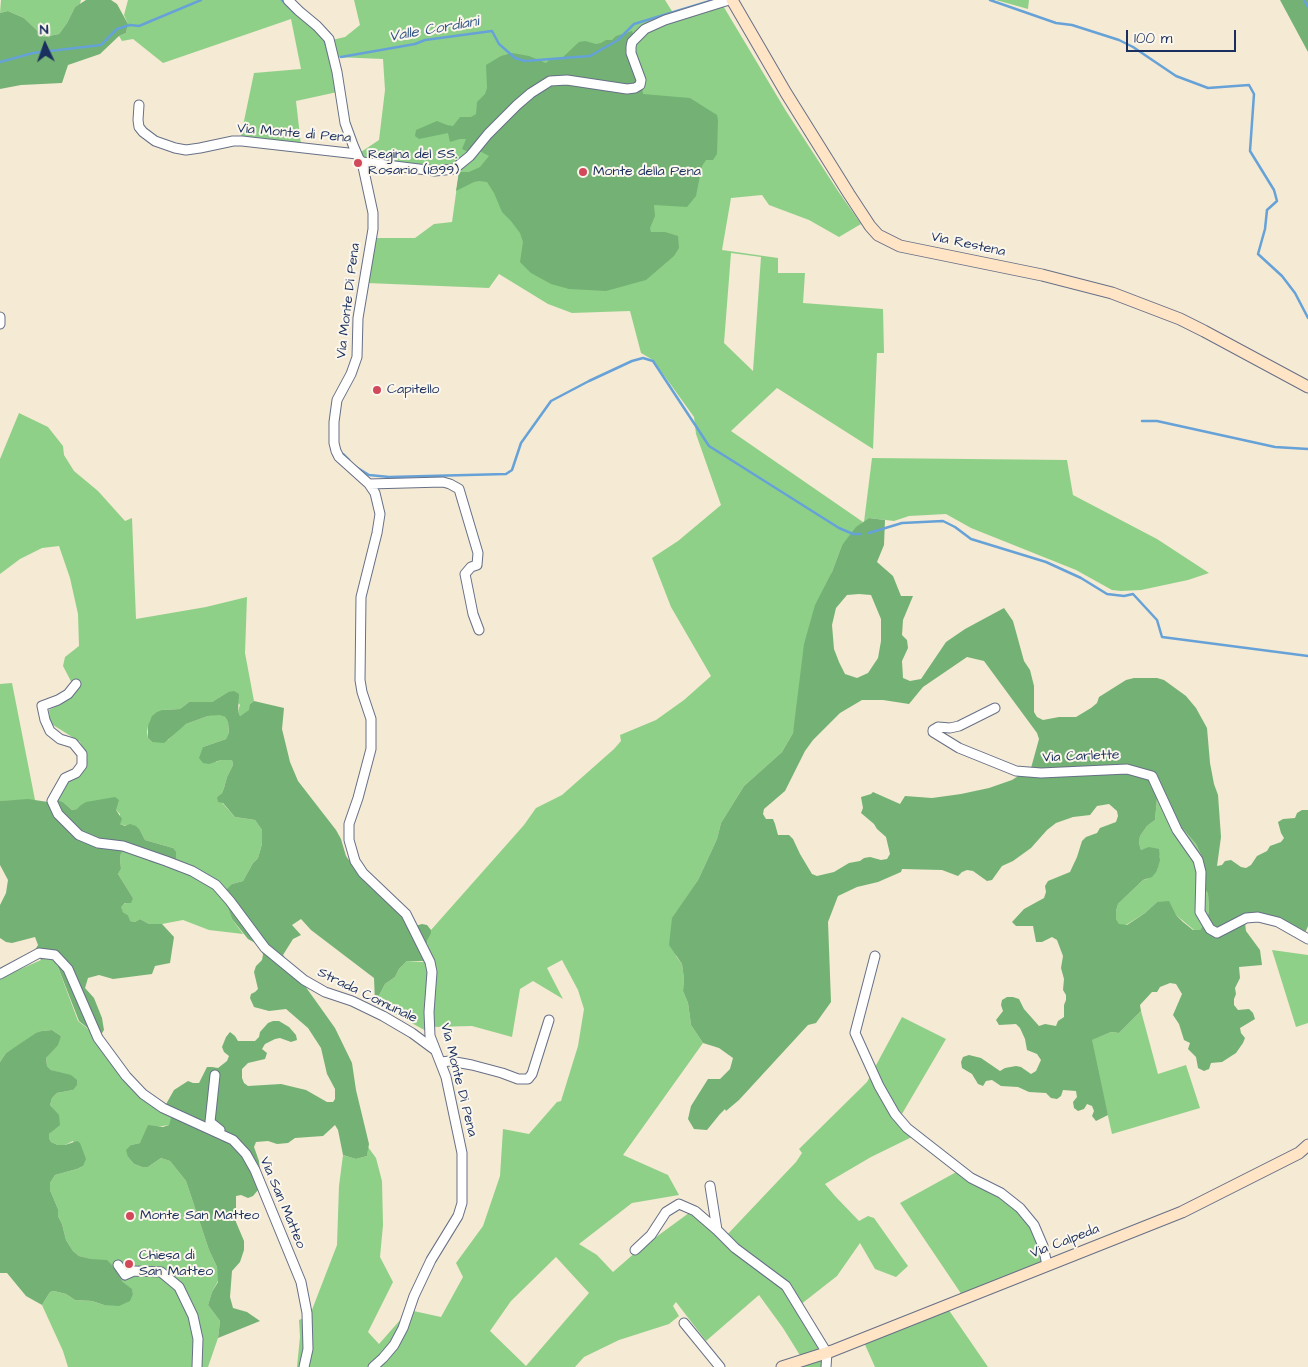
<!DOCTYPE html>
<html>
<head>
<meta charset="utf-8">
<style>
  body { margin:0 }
  #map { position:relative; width:1308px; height:1367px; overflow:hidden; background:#f5ead4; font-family:"Architects Daughter",sans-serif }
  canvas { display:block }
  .north { position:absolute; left:20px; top:20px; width:50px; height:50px; -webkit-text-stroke:4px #fbf7ec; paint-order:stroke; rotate:357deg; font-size:14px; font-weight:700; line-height:20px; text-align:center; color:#1b2f5e }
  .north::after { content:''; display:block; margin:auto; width:18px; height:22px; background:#1b2f5e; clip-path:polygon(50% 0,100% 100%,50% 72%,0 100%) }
  .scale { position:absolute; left:1126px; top:30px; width:110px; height:22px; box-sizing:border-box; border:2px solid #1b2f5e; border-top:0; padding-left:6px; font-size:15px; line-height:18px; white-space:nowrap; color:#1b2f5e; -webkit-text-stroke:4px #fbf7ec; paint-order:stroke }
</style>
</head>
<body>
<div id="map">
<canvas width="1308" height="1367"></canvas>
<div class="north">N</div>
<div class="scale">100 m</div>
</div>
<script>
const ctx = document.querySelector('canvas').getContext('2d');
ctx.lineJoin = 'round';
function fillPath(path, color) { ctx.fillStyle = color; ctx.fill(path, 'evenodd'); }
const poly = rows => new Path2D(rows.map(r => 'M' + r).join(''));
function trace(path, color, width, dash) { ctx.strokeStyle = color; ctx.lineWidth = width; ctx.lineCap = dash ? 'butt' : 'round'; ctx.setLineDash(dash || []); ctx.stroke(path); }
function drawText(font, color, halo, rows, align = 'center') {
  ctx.font = font + ' "Architects Daughter",sans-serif'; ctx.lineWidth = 4; ctx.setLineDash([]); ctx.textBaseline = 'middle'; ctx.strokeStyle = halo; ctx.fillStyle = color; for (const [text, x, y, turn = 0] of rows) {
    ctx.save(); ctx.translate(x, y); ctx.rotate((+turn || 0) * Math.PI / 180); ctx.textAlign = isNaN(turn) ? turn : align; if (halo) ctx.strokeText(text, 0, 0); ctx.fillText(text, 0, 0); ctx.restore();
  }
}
fillPath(poly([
  [1,0,81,0,80,4,75,7,67,23,59,34,44,37,24,18,8,11,0,13],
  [128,0,292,0,330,32,332,40,345,37,360,25,354,0,665,0,675,16,722,4,786,111,838,191,861,224,839,237,809,220,769,205,762,195,731,198,722,250,778,258,778,273,805,273,803,303,883,309,884,353,877,353,873,449,777,388,731,431,863,522,842,545,832,572,793,733,782,752,744,786,721,823,717,839,698,880,672,919,676,956,682,964,684,979,683,991,688,1003,691,1025,703,1043,623,1155,668,1175,679,1195,632,1203,579,1244,597,1255,613,1272,637,1251,693,1210,724,1238,796,1162,802,1153,799,1149,867,1082,902,1017,946,1039,899,1119,916,1135,871,1157,825,1184,835,1196,859,1221,868,1216,874,1218,908,1266,896,1277,875,1269,860,1243,837,1276,800,1305,809,1319,827,1367,780,1367,801,1357,783,1328,759,1295,706,1341,676,1302,673,1306,679,1316,669,1324,619,1340,584,1357,575,1367,297,1367,300,1337,299,1320,310,1315,337,1245,339,1186,343,1155,356,1159,367,1156,368,1147,376,1158,382,1181,383,1225,380,1257,393,1282,368,1332,379,1344,409,1310,441,1317,463,1277,456,1263,483,1226,500,1176,503,1129,529,1134,557,1102,561,1101,578,1046,584,1009,578,990,562,960,547,968,563,999,533,981,520,989,512,1037,472,1026,433,1027,428,1032,375,1003,385,984,395,977,399,969,407,961,423,962,428,952,427,941,431,930,524,825,536,808,562,795,614,749,621,741,620,735,656,720,684,700,711,676,671,607,652,558,678,541,721,505,696,434,694,417,653,360,641,353,630,311,572,313,548,304,499,274,489,288,367,283,374,238,415,238,434,224,452,222,459,172,447,173,370,168,360,168,359,164,357,165,355,156,379,140,385,90,383,59,334,57,342,91,296,101,301,145,240,140,254,73,301,69,291,19,163,63,133,39,122,41,119,36,126,33,128,24,124,15],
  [731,253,761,257,753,371,724,343],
  [556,1257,589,1293,526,1366,490,1331,511,1301],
  [996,0,1029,0,1028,9],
  [19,413,48,427,63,446,64,455,74,471,98,491,125,521,132,518,136,619,206,607,247,597,245,653,254,701,250,704,250,710,240,716,238,711,240,705,228,692,212,702,189,702,180,709,162,710,148,726,147,732,148,738,152,742,168,740,176,731,186,724,208,716,220,714,225,717,228,722,229,734,226,739,203,747,216,762,221,760,232,760,233,765,227,777,224,788,222,793,217,797,235,817,255,820,262,830,262,844,258,858,253,863,243,881,232,884,229,909,232,919,243,934,209,930,183,920,162,924,149,924,140,919,135,922,129,921,128,915,123,912,120,907,133,898,118,874,121,869,120,858,121,852,125,849,167,867,173,848,145,840,140,830,120,824,120,814,116,810,116,804,109,799,92,802,78,809,72,810,63,802,58,800,60,788,81,773,86,755,80,742,50,723,49,710,62,703,75,689,63,666,65,657,79,646,78,614,70,578,59,546,42,548,20,559,0,574,0,459],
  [872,458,1067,460,1073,495,1157,539,1209,573,1188,580,1141,590,1121,591,1112,590,1076,570,971,528,946,514,909,516,894,521,869,518,864,522],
  [12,683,25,749,35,800,0,801,0,684],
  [1163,794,1167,796,1178,823,1196,844,1202,857,1204,887,1208,894,1209,910,1207,920,1200,930,1194,930,1176,915,1157,902,1145,913,1126,925,1119,925,1116,919,1116,911,1118,904,1143,880,1147,879,1157,871,1160,856,1146,849,1141,850,1139,843,1140,836,1147,826,1155,820,1157,798],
  [1272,950,1308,955,1308,1023,1296,1027],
  [48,959,56,962,78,1021,92,1032,136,1086,175,1113,169,1125,156,1127,140,1143,131,1145,128,1157,134,1164,142,1167,148,1167,161,1158,170,1161,186,1181,209,1250,217,1267,219,1279,212,1292,208,1305,220,1321,218,1338,208,1367,68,1367,63,1351,42,1305,50,1292,54,1291,66,1294,75,1300,92,1301,104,1305,133,1294,132,1290,123,1282,112,1265,79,1256,73,1251,66,1240,62,1224,58,1216,58,1209,50,1190,50,1183,55,1175,77,1169,83,1166,73,1141,65,1145,58,1145,51,1142,49,1138,49,1134,54,1129,54,1110,50,1105,52,1098,57,1093,73,1090,66,1075,51,1070,47,1066,46,1058,61,1036,52,1030,42,1031,6,1053,0,1062,0,978,41,960],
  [1141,1011,1158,1074,1186,1065,1200,1108,1112,1134,1091,1040,1111,1032,1119,1033],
  [960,1170,1001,1192,1027,1219,1047,1266,964,1298,900,1203],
  [946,1306,988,1367,875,1367,862,1338]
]), '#8fd088');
fillPath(poly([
  [86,0,111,0,117,4,128,24,126,33,119,36,100,54,68,65,62,83,21,85,0,89,0,13,8,11,24,18,44,37,59,34,67,23,75,7],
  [1280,0,1308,0,1308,52],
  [632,31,634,36,633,72,641,78,643,94,690,98,717,115,718,120,717,154,713,160,706,160,702,166,696,196,687,207,654,205,655,216,650,228,651,232,665,232,678,236,679,248,674,256,646,280,606,291,569,289,551,284,531,273,520,262,523,242,520,233,511,221,502,212,494,193,487,182,479,181,474,182,456,191,459,172,469,172,480,167,489,156,472,147,468,152,462,149,466,139,460,139,450,142,448,133,419,139,415,136,416,130,437,121,447,125,453,126,460,117,471,117,476,114,477,102,485,94,487,88,486,65,501,56,512,53,529,56,546,63,550,59,562,58,579,42,585,41,596,44,601,43,606,40,612,40,616,36],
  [869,518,885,520,884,545,877,562,893,576,901,596,913,596,903,620,902,635,907,640,908,648,902,661,903,678,910,681,921,679,946,642,965,629,1004,608,1013,621,1024,661,1030,670,1034,686,1034,712,1037,717,1043,720,1059,717,1076,717,1091,708,1097,703,1099,697,1126,680,1134,678,1157,678,1164,680,1186,696,1196,708,1207,728,1210,763,1214,784,1218,795,1221,837,1217,866,1222,865,1225,861,1231,860,1241,867,1246,868,1251,865,1257,856,1267,851,1270,846,1281,842,1284,838,1281,833,1278,822,1283,819,1295,818,1297,813,1302,810,1308,810,1308,926,1305,933,1268,916,1245,923,1246,931,1260,950,1262,965,1239,967,1240,978,1235,988,1236,994,1234,999,1234,1005,1238,1010,1249,1009,1253,1013,1255,1019,1240,1028,1241,1033,1245,1038,1243,1043,1236,1053,1222,1062,1211,1063,1209,1069,1204,1071,1198,1068,1196,1057,1188,1049,1190,1043,1184,1040,1179,1024,1173,1015,1182,994,1176,984,1170,983,1160,987,1157,992,1152,992,1140,1005,1141,1011,1119,1033,1111,1032,1092,1040,1108,1115,1096,1121,1092,1116,1094,1111,1092,1106,1087,1104,1084,1109,1078,1111,1074,1108,1073,1102,1077,1097,1076,1091,1063,1090,1061,1096,1057,1099,1051,1098,1046,1093,1029,1092,1018,1087,1001,1086,992,1080,986,1081,983,1086,978,1084,972,1074,962,1068,961,1062,963,1057,969,1055,981,1058,1000,1071,1005,1068,1016,1066,1021,1067,1031,1074,1036,1071,1041,1060,1037,1054,1027,1050,1025,1039,1020,1028,1016,1024,999,1025,996,1020,1003,1011,1001,1005,1002,1000,1007,997,1013,997,1019,999,1024,1009,1039,1026,1045,1024,1056,1026,1058,1021,1064,1017,1064,1005,1066,1000,1066,995,1063,990,1064,979,1061,968,1063,956,1057,940,1052,937,1042,942,1036,942,1033,926,1016,926,1012,922,1024,909,1044,898,1046,892,1045,886,1048,881,1070,872,1077,857,1082,841,1086,837,1097,833,1100,828,1116,822,1118,816,1117,811,1109,804,1097,806,1090,815,1073,817,1056,823,1047,830,1031,848,1013,861,1002,866,992,880,987,881,973,871,967,870,962,872,958,876,942,870,902,869,901,872,878,882,857,887,838,896,828,922,831,1002,816,1023,808,1025,739,1100,726,1111,725,1109,720,1114,707,1130,694,1129,688,1119,691,1106,708,1079,720,1079,730,1069,733,1058,719,1048,703,1043,691,1025,688,1003,683,991,684,979,682,964,669,945,672,918,698,880,717,839,721,823,744,786,782,752,793,733,804,644,815,605,832,572,842,545,856,527],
  [859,594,871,595,881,619,881,641,878,658,868,673,857,678,845,674,839,662,834,649,832,625,836,608,847,595],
  [967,657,984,661,1037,733,1039,739,1031,768,1012,780,989,788,961,794,932,798,905,796,900,804,873,792,871,794,861,797,863,808,861,813,874,824,877,829,886,837,890,854,887,859,881,860,870,857,864,858,860,861,849,863,834,872,817,876,812,874,800,854,793,839,789,835,778,835,775,824,773,819,766,819,763,814,764,809,785,791,805,751,813,740,840,713,862,700,883,700,909,704,923,687],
  [1163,794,1167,796,1178,823,1196,844,1202,857,1204,887,1208,894,1209,910,1207,920,1200,930,1193,930,1183,922,1176,915,1169,901,1157,902,1145,913,1127,925,1119,924,1116,919,1116,911,1118,904,1143,880,1152,877,1157,871,1160,860,1159,849,1149,847,1141,850,1139,843,1140,836,1147,826,1155,820,1157,798],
  [234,691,239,694,238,711,240,716,249,710,250,704,254,701,284,708,282,729,290,762,298,781,336,830,341,839,346,856,360,876,385,887,402,905,415,926,422,924,427,925,431,930,431,933,427,941,428,961,407,961,399,969,395,977,385,984,375,1003,374,978,311,930,301,919,292,925,301,935,293,939,283,955,335,1028,352,1063,356,1090,369,1144,367,1156,356,1159,343,1155,338,1130,335,1125,323,1136,295,1138,288,1143,277,1144,268,1141,256,1142,254,1147,259,1161,261,1180,258,1190,253,1196,248,1198,241,1195,236,1196,236,1222,244,1241,244,1250,240,1262,232,1271,230,1297,233,1308,247,1312,260,1321,218,1338,220,1321,208,1305,212,1292,218,1282,217,1267,209,1250,186,1181,170,1161,161,1158,148,1167,142,1167,134,1164,128,1157,126,1150,131,1145,140,1143,148,1125,163,1127,169,1125,172,1115,165,1106,174,1090,188,1081,193,1083,199,1083,207,1067,212,1067,218,1068,227,1061,229,1056,224,1052,222,1047,226,1037,230,1032,235,1036,238,1041,255,1041,259,1037,260,1032,268,1023,273,1021,279,1021,289,1027,296,1035,297,1040,291,1042,280,1038,275,1039,265,1044,262,1049,267,1053,265,1059,248,1063,242,1069,242,1078,244,1083,248,1086,281,1084,306,1090,327,1102,333,1102,335,1099,335,1089,327,1074,321,1048,308,1028,286,1009,269,1011,254,1007,250,998,251,994,255,992,258,989,254,972,256,966,262,960,263,955,262,950,257,944,248,939,232,919,227,904,226,890,232,884,243,881,253,863,258,858,262,844,262,830,255,820,235,817,223,803,218,802,217,797,222,793,224,788,227,777,233,765,232,760,221,760,209,764,203,763,199,758,203,747,226,739,229,733,228,722,225,717,220,715,208,716,186,724,164,743,152,742,148,738,148,726,152,716,157,712,162,710,180,709,189,702,212,702,228,692],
  [115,797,119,800,116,810,122,819,120,824,125,826,130,824,136,826,140,830,145,840,173,848,176,852,176,858,173,868,151,862,125,849,121,853,120,858,121,869,118,874,133,898,131,903,125,903,121,907,123,912,128,915,130,921,135,922,140,919,149,924,162,924,174,937,170,963,155,966,152,974,113,979,99,975,88,978,85,988,94,998,102,1018,104,1030,102,1033,95,1034,79,1021,56,962,48,959,41,960,35,950,38,945,35,937,12,943,6,942,0,938,0,905,6,893,8,880,0,865,0,801,28,799,48,802,56,808,58,800,63,802,72,810,77,809,81,805,86,802],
  [52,1030,61,1036,58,1045,46,1058,47,1066,51,1070,71,1075,77,1080,77,1085,73,1090,57,1093,52,1098,50,1105,59,1115,60,1125,49,1134,49,1138,51,1142,58,1145,65,1145,77,1141,80,1143,86,1159,83,1166,77,1169,55,1175,50,1183,50,1190,58,1209,58,1216,62,1224,66,1240,73,1251,79,1256,91,1259,107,1260,112,1265,123,1282,132,1289,133,1294,130,1301,119,1306,104,1305,92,1301,75,1300,66,1294,54,1291,50,1292,42,1305,26,1296,7,1273,0,1273,0,1062,6,1053,36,1033,42,1031]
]), '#73b274');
trace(poly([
  [282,0,295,13],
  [990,0,1056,23,1072,25,1119,40,1133,47,1176,76,1208,88,1249,85,1254,94,1250,151,1274,190,1277,201,1267,210,1265,229,1258,254,1282,276,1295,293,1308,318],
  [1304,0,1308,7],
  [324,38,328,52],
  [341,57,415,44,425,40,492,31,499,44,515,58,525,61,590,56,618,40,634,24,713,0],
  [0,62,33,53,101,45,117,29,130,25,139,26,201,0],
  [1142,421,1157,421,1275,447,1308,449],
  [343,454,349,460],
  [356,467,369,475,389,477,506,474,512,470,521,443,551,401,589,381,632,361,643,358,653,361,709,446,839,528,853,534,861,534],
  [869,533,902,523,943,521,955,527,971,539,1046,562,1081,578,1107,594,1124,596,1133,594,1157,620,1162,637,1308,656]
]), '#66a2d7', 2.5);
const street = poly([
  [288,0,299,11,317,26,329,39,337,72,345,123,353,145,359,159,362,162,373,213,373,229,358,318,357,357,351,374,337,400,334,422,334,443,336,451,339,457,369,484,375,493,380,514,377,533,361,597,360,680,362,692,371,719,371,749,358,798,349,824,349,840,355,861,363,873,406,914,430,962,432,972,429,1012,430,1036,446,1077,462,1153,462,1203,458,1216,431,1260,414,1296,403,1328,394,1345,383,1358,373,1367],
  [139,105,138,120,139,127,143,132,155,141,175,148,186,150,200,148,233,141,242,141,357,154],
  [362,162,435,171,454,169,470,156,488,134,517,105,531,93,550,81,567,80,627,89,635,88,640,85,641,80,631,53,631,47,632,42,645,29,665,20,729,0],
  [0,317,0,324],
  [369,484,443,482,450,484,459,489,478,553,477,565,471,567,465,574,473,614,479,630],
  [76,684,68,694,58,700,42,706,45,720,50,731,60,739,73,743,82,754,82,765,76,773,65,778,52,801,58,814,79,835,98,843,123,846,166,861,192,871,216,885,230,901,265,948,304,980,325,992,352,1001,383,1016,412,1033,435,1050],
  [995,708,959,726,950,728,938,727,933,730,933,732,959,748,1016,771,1041,773,1127,769,1152,776,1177,830,1198,860,1201,872,1200,912,1210,929,1217,933,1246,918,1258,917,1278,922,1308,939],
  [875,956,855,1033,879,1086,895,1114,907,1128,971,1178,1001,1193,1020,1208,1034,1225,1043,1246,1047,1265],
  [0,974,39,953,55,955,68,969,98,1038,126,1076,143,1094,163,1108,233,1140,246,1154,255,1170,301,1282,307,1313,308,1349,304,1367],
  [441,1062,450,1061,472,1065,502,1073,518,1079,528,1079,532,1074,549,1020],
  [215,1075,210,1122,220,1130],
  [710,1186,717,1230,735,1248,786,1286,827,1353,826,1367],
  [635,1250,651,1235,666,1212,679,1204,695,1211,717,1230],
  [118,1265,125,1275,134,1271,161,1272,179,1287,193,1316,198,1339,197,1367],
  [684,1323,720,1367]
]);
const secondary = poly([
  [732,0,786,93,849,194,870,226,878,235,900,246,1042,275,1112,293,1180,319,1204,331,1308,387],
  [782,1367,832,1351,1182,1212,1299,1153,1308,1145]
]);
trace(street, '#677087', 11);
trace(secondary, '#677087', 13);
trace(street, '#fff', 9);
trace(secondary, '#ffe4c6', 11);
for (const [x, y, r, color] of [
  [358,163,5,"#d1495b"],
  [583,172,5,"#d1495b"],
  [377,390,5,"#d1495b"],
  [130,1216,5,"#d1495b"],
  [129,1264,5,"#d1495b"]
]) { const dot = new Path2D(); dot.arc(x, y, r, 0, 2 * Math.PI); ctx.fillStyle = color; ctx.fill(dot); trace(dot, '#fbf7ec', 2); }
drawText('14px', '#1b2f5e', '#fbf7ec', [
  ["Via Monte di Pena",294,134,5],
  ["Via Restena",968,245,12],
  ["Via Monte Di Pena",349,301,-83],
  ["Via Carlette",1081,757,-2],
  ["Strada Comunale",367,996,26],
  ["Via Monte Di Pena",458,1080,76],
  ["Via San Matteo",282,1203,67],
  ["Via Calpeda",1065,1242,-21]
]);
drawText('14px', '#1b2f5e', '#fbf7ec', [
  ["Regina del SS.",368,155],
  ["Rosario (1899)",368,171],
  ["Monte della Pena",593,172],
  ["Capitello",387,390],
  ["Monte San Matteo",140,1216],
  ["Chiesa di",139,1256],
  ["San Matteo",139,1272]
], 'left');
drawText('italic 15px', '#355788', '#fbf7ec', [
  ["Valle Cordiani",434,30,-10]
]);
</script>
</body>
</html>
